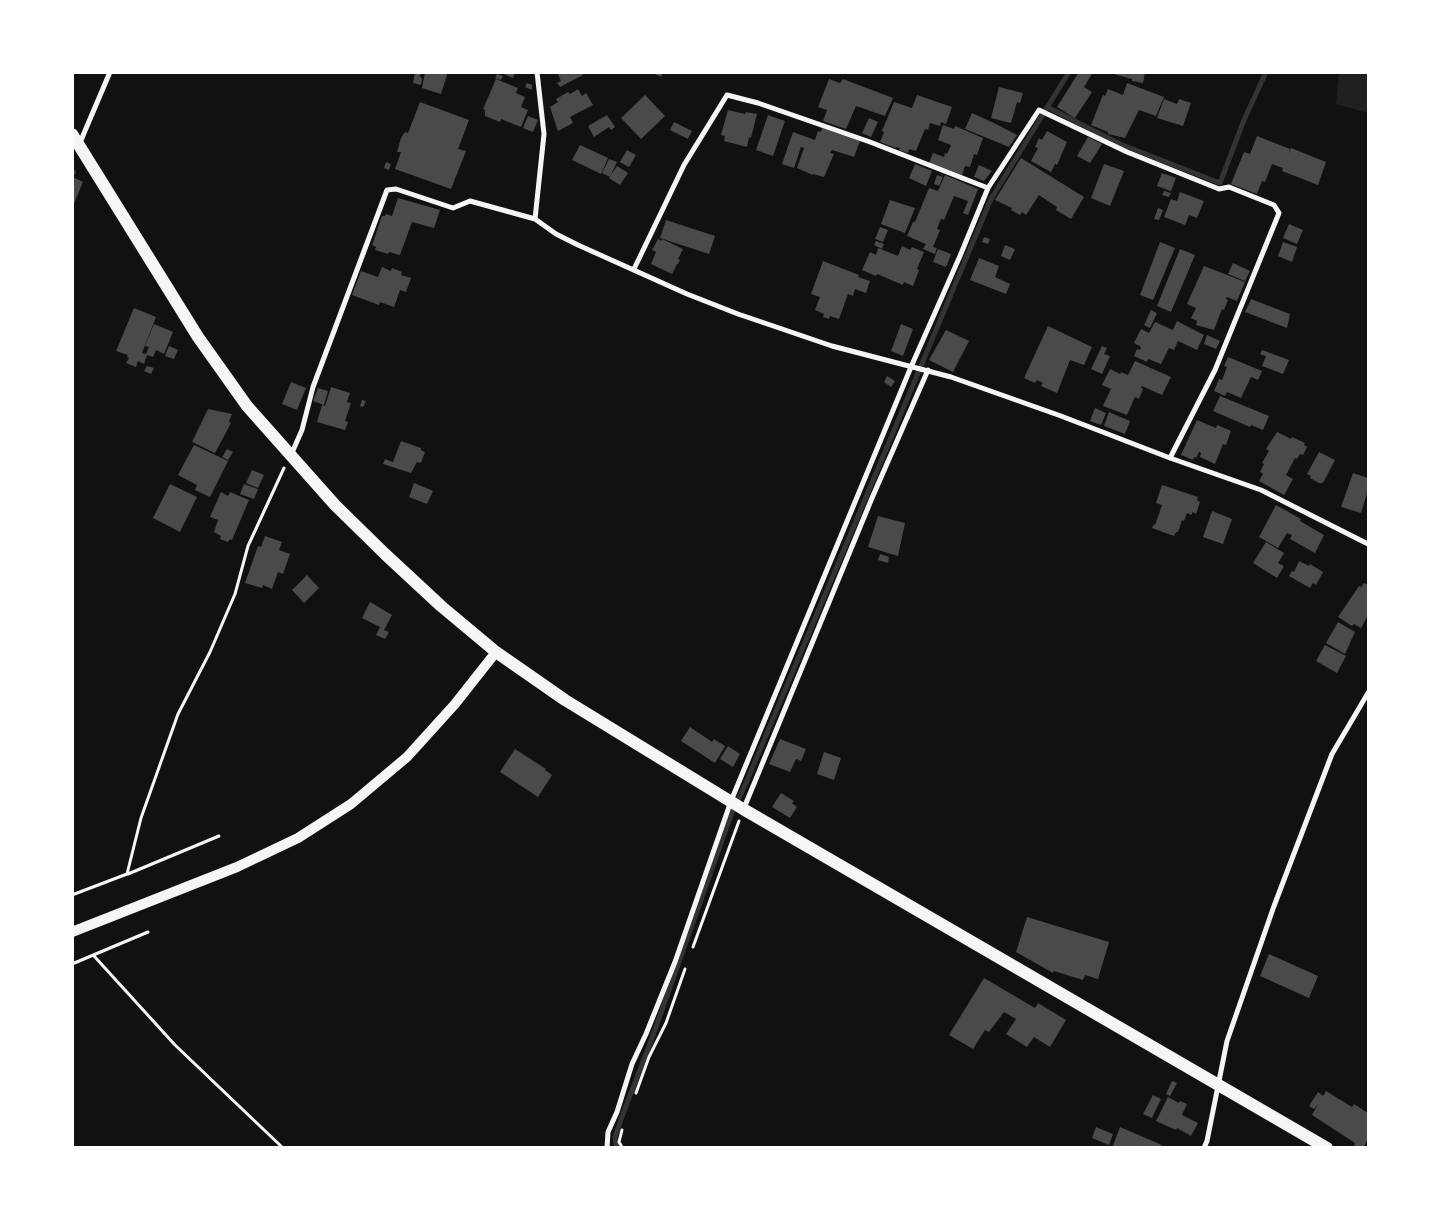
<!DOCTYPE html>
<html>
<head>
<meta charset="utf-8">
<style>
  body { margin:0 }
  #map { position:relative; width:1441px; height:1220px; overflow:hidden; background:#111; font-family:Literata,serif }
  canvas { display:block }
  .frame { position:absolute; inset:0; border:74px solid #fff; pointer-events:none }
</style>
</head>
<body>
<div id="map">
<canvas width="1441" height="1220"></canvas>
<div class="frame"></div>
</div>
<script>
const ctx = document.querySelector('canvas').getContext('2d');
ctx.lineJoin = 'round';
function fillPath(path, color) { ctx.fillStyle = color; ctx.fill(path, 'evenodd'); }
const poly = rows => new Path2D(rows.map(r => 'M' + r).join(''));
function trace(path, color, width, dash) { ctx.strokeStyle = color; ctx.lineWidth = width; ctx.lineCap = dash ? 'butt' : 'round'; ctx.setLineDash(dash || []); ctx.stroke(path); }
fillPath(poly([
  [1339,73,1368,73,1368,113,1336,104]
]), '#202020');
trace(poly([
  [1047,107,1120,144,1220,183,1244,120,1266,72],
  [618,1148,616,1145,615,1137,623,1114,651,1041,731,815,746,783,991,199,1069,72]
]), '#333', 5);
fillPath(poly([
  [415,72,421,72,420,77,422,78,421,85,413,83],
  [425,72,448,72,441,94,422,88],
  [499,72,515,72,513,78],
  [557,72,581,72,583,75,560,87,557,83,561,81],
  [651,72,663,72,661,77],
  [1079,72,1093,72,1084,87,1092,92,1075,118,1057,107],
  [1106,72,1144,72,1145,73,1143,83,1132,81,1132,79],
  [497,74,503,76,501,80,495,78],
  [496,79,518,88,516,93,525,97,521,107,528,110,521,127,501,119,500,122,485,116,485,110,483,109],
  [829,79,840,83,843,79,893,98,885,116,856,106,846,129,823,121,827,110,818,107],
  [527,83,532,85,532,90,525,87],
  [1127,83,1164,97,1156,116,1139,110,1125,138,1108,134,1108,132,1091,125,1103,95,1105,96,1108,89,1123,95],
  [999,87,1023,93,1020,103,1017,102,1011,123,991,118],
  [578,89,582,96,586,93,593,105,570,117,573,123,558,131,550,107,558,102,556,99,568,92,570,94],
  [645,95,665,116,641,139,621,118],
  [917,95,952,107,946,124,941,122,940,126,930,123,928,130,925,129,916,151,909,149,908,153,899,150,900,148,896,147,896,148,880,142,884,132,882,131,894,102,912,108],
  [1164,99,1177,104,1179,99,1191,103,1183,126,1157,118],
  [420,102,469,120,458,149,466,151,451,189,395,169,401,152,397,152,401,138,405,132,408,133],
  [728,110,745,114,746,112,757,114,751,138,749,137,747,147,724,141,725,136,721,135],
  [972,113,994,123,1017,135,1009,147,965,129],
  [607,115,615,127,611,130,609,127,594,137,588,126],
  [768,115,785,121,773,156,756,150],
  [528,116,538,120,533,132,523,128],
  [869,118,878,122,871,137,862,133],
  [674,122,692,131,688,139,670,130],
  [943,125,954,129,955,126,983,138,977,155,974,154,970,167,965,166,962,175,929,163,933,153,944,157,945,153,947,154,951,145,938,140],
  [822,128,860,141,854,157,832,150,830,153,834,154,824,177,813,174,813,175,797,168,804,148,801,147,794,168,782,164,793,132,815,140,818,131,821,132],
  [1047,131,1067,142,1057,165,1055,164,1051,172,1031,161,1038,148,1035,147,1039,138,1042,140],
  [1257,136,1290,149,1288,154,1291,148,1326,162,1318,185,1282,171,1283,168,1272,164,1265,182,1262,181,1257,194,1231,184,1244,152,1250,154],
  [1088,137,1102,144,1090,163,1077,156],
  [580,145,608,158,601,174,572,160],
  [627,150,636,155,629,167,620,162],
  [1021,158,1084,197,1071,219,1056,210,1057,207,1039,195,1026,215,1022,212,1020,215,1011,210,1012,208,995,200],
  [609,159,617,162,610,177,602,173],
  [386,162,391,164,389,170,384,168],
  [915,164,932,171,926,186,909,178],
  [1104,164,1124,171,1110,206,1091,198],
  [979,165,992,171,984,181,974,177],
  [617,166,628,173,620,185,609,178],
  [72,167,76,172,73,177,83,182,73,206],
  [1162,173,1176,178,1171,191,1157,186],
  [937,175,943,177,939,186,934,184],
  [945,175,978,189,968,215,963,213,968,201,954,196,944,220,941,219,937,229,940,230,933,247,937,248,935,254,923,249,926,244,907,236,913,222,915,222,929,188,938,191],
  [1164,191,1171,193,1169,197,1162,195],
  [1180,192,1204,201,1197,218,1189,215,1185,225,1164,217,1171,199,1177,201],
  [398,198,440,210,434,228,412,222,400,255,389,252,388,254,375,250,376,247,372,245,382,216,385,216,386,214,392,216],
  [890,200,915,208,905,233,881,224],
  [1158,208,1163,210,1159,220,1154,219],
  [666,220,715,236,709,254,660,238],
  [1289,224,1303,230,1297,244,1283,238],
  [880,227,888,230,883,242,875,239],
  [984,237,990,239,988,244,982,242],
  [658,239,662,241,662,239,683,249,678,259,680,260,678,264,677,264,672,274,651,264,656,252,652,250],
  [876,241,884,244,882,249,874,245],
  [1160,242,1175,248,1153,300,1140,295],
  [1283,242,1297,247,1292,262,1278,256],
  [1005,245,1015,249,1010,260,1001,256],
  [902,246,910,250,912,247,924,252,917,269,919,270,913,286,904,282,903,285,877,274,876,276,862,270,870,252,876,255,878,248,898,256],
  [938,249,951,254,946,267,933,262],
  [1180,249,1195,255,1171,312,1157,306],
  [979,258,999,266,995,277,1010,284,1006,294,970,280],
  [823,261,859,275,858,277,870,281,866,293,855,289,853,296,848,294,839,319,830,316,829,319,823,317,824,314,815,310,820,297,811,294],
  [1233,263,1250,271,1245,281,1228,274],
  [1204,266,1245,282,1237,301,1227,297,1226,299,1228,300,1224,310,1222,309,1214,330,1196,325,1197,321,1191,318,1196,308,1187,304],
  [382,267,391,271,392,268,402,272,401,275,411,278,406,292,400,290,394,307,380,302,379,305,352,295,361,271,378,277],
  [1251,299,1290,314,1287,328,1245,312],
  [134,308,156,317,142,353,146,354,149,347,145,346,154,324,173,332,164,354,156,350,153,357,147,355,144,364,138,361,136,367,126,363,129,358,127,357,128,355,116,351],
  [1151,310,1157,313,1150,328,1144,325],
  [1177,321,1204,335,1197,350,1178,341,1174,350,1169,348,1161,364,1148,359,1147,362,1134,356,1137,349,1140,350,1141,347,1134,343,1141,329,1149,333,1155,322,1173,330],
  [901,324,913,329,903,356,891,351],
  [1048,326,1092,347,1084,365,1070,360,1057,393,1041,386,1043,383,1037,380,1035,383,1024,378],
  [946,330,969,341,953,372,929,360],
  [1207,335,1220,341,1216,349,1204,344],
  [169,346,178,350,174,359,165,356],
  [1102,346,1107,348,1104,354,1110,356,1102,374,1091,369],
  [1262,350,1289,360,1283,374,1262,366,1266,356,1260,354],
  [1228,357,1262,371,1258,380,1251,377,1241,398,1227,392,1225,396,1214,391,1219,379,1222,380,1227,367,1224,366],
  [1135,361,1171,377,1162,395,1142,386,1141,388,1143,389,1139,399,1135,397,1127,415,1103,406,1111,389,1102,385,1110,369,1120,374,1121,372,1128,375],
  [147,366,154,368,151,374,144,371],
  [887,376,895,381,891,387,884,382],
  [291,382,306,388,297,410,282,404],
  [331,387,350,393,347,402,351,403,345,421,348,422,345,430,317,422,322,405,325,406],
  [318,388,328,391,324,405,313,401],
  [1220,396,1269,416,1263,430,1251,425,1250,427,1213,411],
  [362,400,366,401,363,407,360,406],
  [1095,408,1106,413,1101,425,1090,421],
  [208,409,232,414,229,421,231,423,215,453,192,442],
  [1109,412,1130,421,1125,434,1104,426],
  [1197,420,1216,428,1217,425,1231,431,1226,445,1223,444,1215,464,1200,457,1201,453,1199,452,1196,458,1194,457,1193,460,1181,455],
  [1277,432,1291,439,1292,437,1305,443,1304,445,1307,447,1303,455,1300,454,1297,459,1295,458,1286,475,1293,479,1284,495,1259,481,1263,474,1260,472,1264,464,1262,463,1269,451,1266,449],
  [401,441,421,448,421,450,425,452,421,463,417,462,411,473,383,464,385,459,393,462],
  [194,445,228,461,210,497,195,490,197,485,178,475],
  [227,449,233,452,228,460,222,457],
  [1319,452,1335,460,1323,483,1319,483,1310,478,1311,476,1307,474],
  [252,470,264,475,258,488,246,483],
  [1353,473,1368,478,1368,490,1361,513,1341,507],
  [414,483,433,491,427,504,409,497],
  [170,484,197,497,180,532,153,518],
  [244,484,258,489,254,499,240,494],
  [1162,485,1198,497,1197,500,1200,502,1196,514,1193,512,1191,515,1187,513,1184,521,1182,520,1178,532,1176,532,1174,536,1152,528,1154,524,1155,525,1162,505,1156,503],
  [221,492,228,496,230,492,249,500,232,540,230,539,228,542,220,539,221,536,214,532,218,520,210,517],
  [1276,505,1301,519,1300,521,1324,535,1315,553,1290,539,1292,535,1287,533,1278,548,1259,537],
  [1212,511,1232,519,1223,544,1203,537],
  [878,516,905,523,898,556,868,547],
  [265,536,282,542,279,550,290,554,283,574,278,572,272,589,263,585,262,588,245,583,258,546,261,547],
  [1266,542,1284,553,1278,563,1284,566,1277,578,1253,563],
  [880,554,889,557,888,563,878,560],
  [1299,561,1309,566,1310,564,1323,572,1316,585,1313,583,1310,588,1289,576,1292,571,1294,572],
  [307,575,319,588,304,603,292,590],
  [1364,583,1368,585,1368,615,1361,628,1354,624,1352,626,1338,617,1359,586,1361,587],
  [370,602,392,615,384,630,389,632,385,639,376,635,380,627,362,618],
  [1338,622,1355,632,1345,654,1326,643],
  [1325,645,1346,656,1337,673,1316,661],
  [690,727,712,742,714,739,725,746,715,763,681,741],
  [780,739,806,749,801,761,796,759,790,772,769,764],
  [728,746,740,754,733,767,720,759],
  [515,749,546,769,545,770,552,775,538,797,500,772],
  [824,752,841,758,834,780,817,774],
  [781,793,794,801,792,803,797,807,790,818,772,807],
  [1027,917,1109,942,1098,979,1085,975,1083,980,1054,971,1053,973,1016,952],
  [1269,954,1318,976,1309,998,1260,976],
  [984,978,1035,1008,1038,1003,1066,1020,1050,1047,1034,1037,1027,1047,1006,1034,1016,1019,1004,1012,989,1032,985,1030,973,1049,949,1035],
  [1172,1081,1177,1083,1170,1096,1166,1094],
  [1326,1091,1352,1107,1354,1104,1368,1113,1368,1139,1363,1148,1358,1148,1354,1145,1355,1143,1312,1115,1318,1104,1314,1109,1309,1106,1318,1092,1323,1096],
  [1153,1095,1161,1099,1152,1118,1143,1114],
  [1168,1097,1179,1103,1180,1101,1187,1104,1182,1115,1198,1123,1191,1136,1177,1128,1176,1130,1156,1121],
  [1096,1127,1113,1134,1109,1145,1092,1138],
  [1120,1127,1162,1145,1161,1148,1112,1148]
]), '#4a4a4a');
trace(poly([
  [128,874,219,836],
  [72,895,127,874,141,818,178,714,210,652,235,594,248,546,284,468],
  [693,947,739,821],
  [94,956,175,1045,283,1148],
  [72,964,148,932],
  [636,1093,649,1057,666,1023,685,969],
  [622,1147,619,1142,622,1130]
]), '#f5f5f5', 3);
trace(poly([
  [79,145,110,72],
  [535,219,544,134,537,72],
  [634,269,684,165,727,95,758,103,870,142,988,188],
  [291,455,302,430,313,387,387,190,396,189,453,208,470,201,535,219,556,234,578,245,687,294,738,314,832,346,951,377,1061,416,1170,458,1261,490,1368,544],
  [744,808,872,498,928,370],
  [607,1148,608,1132,617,1112,632,1064,646,1034,675,962,731,801,911,367,960,256,988,188,1039,110,1127,152,1219,189,1229,187,1274,205,1279,213,1215,370,1170,458],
  [1204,1148,1207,1141,1227,1041,1274,906,1332,754,1368,693]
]), '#f5f5f5', 5);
trace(poly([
  [72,932,237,867,298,838,351,804,407,757,455,704,496,652]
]), '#f5f5f5', 10);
trace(poly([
  [72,134,198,337,247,406,335,505,385,554,441,606,496,652,565,700,743,809,1327,1148]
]), '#f5f5f5', 12);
</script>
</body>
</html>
